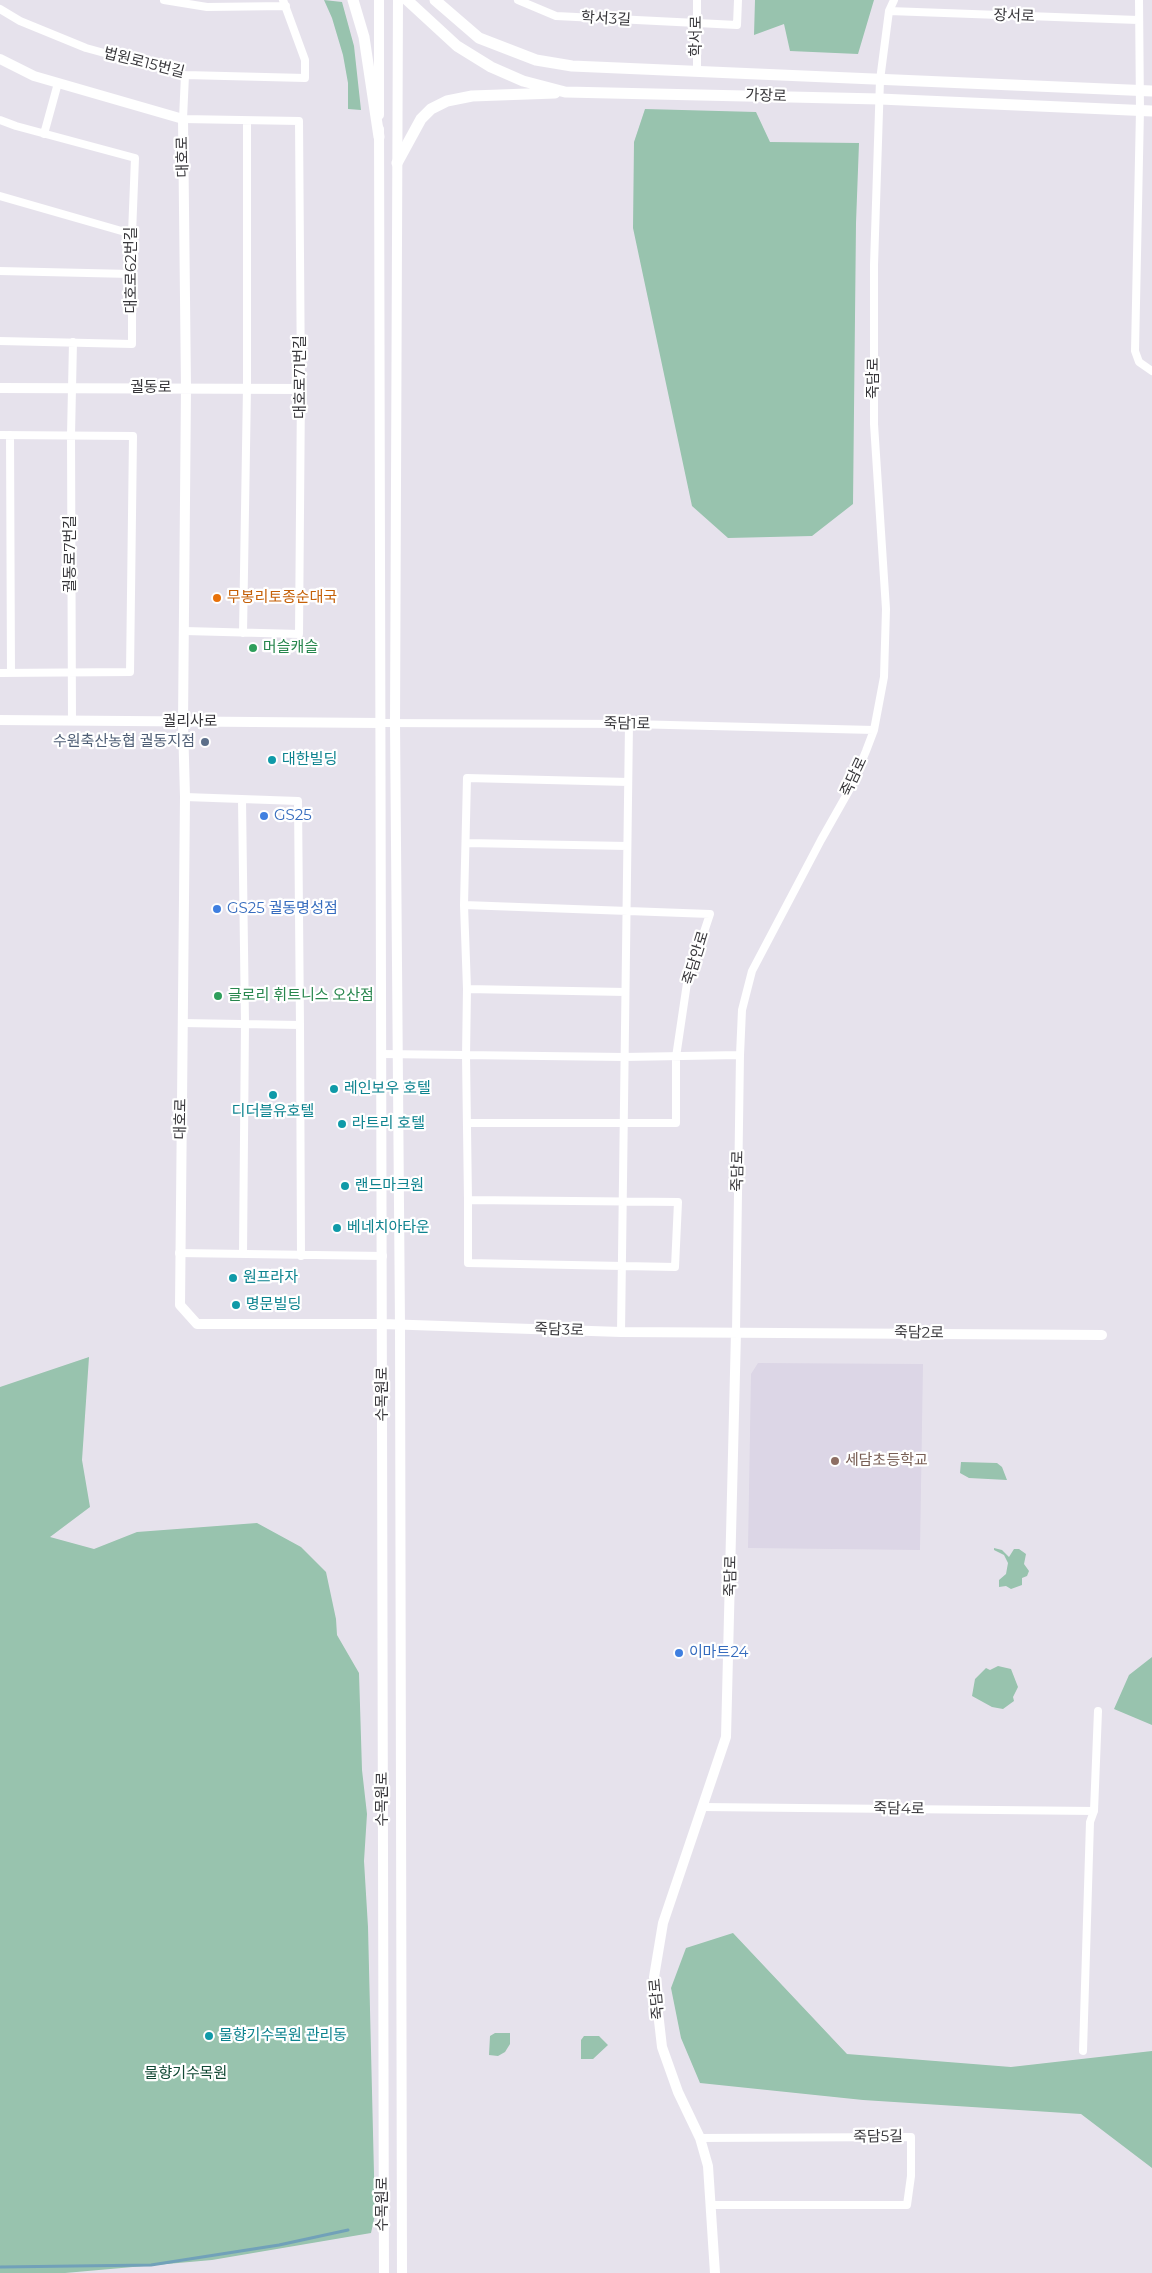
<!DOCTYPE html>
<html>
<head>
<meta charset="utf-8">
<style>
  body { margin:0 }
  canvas { display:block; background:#e6e2ec }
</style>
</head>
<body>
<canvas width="1152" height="2273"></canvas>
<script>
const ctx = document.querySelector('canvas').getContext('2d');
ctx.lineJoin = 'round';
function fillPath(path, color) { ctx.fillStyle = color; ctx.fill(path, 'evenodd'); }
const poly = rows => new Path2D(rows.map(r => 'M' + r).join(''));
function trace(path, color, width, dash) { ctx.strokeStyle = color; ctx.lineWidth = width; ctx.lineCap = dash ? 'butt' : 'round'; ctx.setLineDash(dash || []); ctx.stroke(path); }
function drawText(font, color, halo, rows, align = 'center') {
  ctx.font = font + ' Montserrat,"Noto Sans KR",sans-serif'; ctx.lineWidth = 4.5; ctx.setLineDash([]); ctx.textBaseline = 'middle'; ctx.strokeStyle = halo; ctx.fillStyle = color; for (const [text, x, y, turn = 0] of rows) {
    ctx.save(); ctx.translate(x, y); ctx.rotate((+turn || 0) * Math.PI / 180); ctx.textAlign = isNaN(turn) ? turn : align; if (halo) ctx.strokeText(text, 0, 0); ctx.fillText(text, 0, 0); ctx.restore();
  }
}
fillPath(poly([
  [758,1363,923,1364,920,1550,748,1548,751,1374]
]), '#dcd6e6');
fillPath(poly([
  [324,0,342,2,354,46,361,110,348,109,348,83,343,55,332,18],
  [755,0,874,0,858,54,790,51,784,24,754,35],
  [645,109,756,112,770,142,859,143,856,223,853,504,812,536,728,538,692,506,633,228,634,142],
  [89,1357,82,1460,90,1507,50,1537,94,1549,137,1532,257,1523,301,1547,326,1572,336,1619,337,1635,359,1673,362,1770,367,1814,364,1861,368,1927,375,2215,371,2233,212,2260,65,2273,0,2273,0,1387],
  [961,1462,997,1463,1002,1467,1007,1480,969,1478,960,1473],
  [994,1548,1002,1550,1009,1557,1014,1549,1019,1549,1026,1554,1024,1564,1029,1571,1027,1576,1022,1578,1022,1585,1011,1589,1006,1586,999,1587,999,1580,1006,1574,1008,1563,1004,1555,994,1550],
  [1152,1657,1152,1725,1114,1709,1129,1675],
  [998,1666,1011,1669,1018,1687,1013,1697,1014,1701,1003,1709,992,1707,972,1696,975,1679,986,1668,990,1670],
  [733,1933,847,2054,1011,2067,1152,2051,1152,2168,1081,2114,863,2100,700,2083,681,2038,671,1988,686,1948],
  [495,2033,510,2033,510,2044,505,2052,498,2056,489,2055,490,2036],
  [584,2036,599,2036,608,2045,593,2059,581,2059,581,2040]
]), '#98c3ae');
trace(poly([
  [0,2267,151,2265,279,2245,348,2230]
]), '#71a1b9', 3);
trace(poly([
  [164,0,207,7,286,6],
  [518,0,556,16,737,25,738,0],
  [1139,0,1140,110,1135,351,1139,362,1152,371],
  [0,9,20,21,86,48,185,75,305,78,305,60,283,0],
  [889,11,1138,20],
  [697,71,697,0],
  [0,120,16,126,135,158,132,234,132,344,0,341],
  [44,134,58,83],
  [0,196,132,234],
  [0,271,131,274],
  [0,435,133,436,130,672,0,673],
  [10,435,11,673],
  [185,631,299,634,301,389,299,121,183,119,185,75],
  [243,633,247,387,247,121],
  [72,721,71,435,73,342],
  [380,723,629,724,874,730],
  [242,800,245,1023,243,1254],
  [466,843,627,846],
  [464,905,710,914,687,983,676,1057,676,1123,467,1123],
  [467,989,625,992],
  [183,1023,300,1025,298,801,185,797],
  [300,1025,301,1256],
  [382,1054,624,1057,740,1055],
  [468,1200,678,1202,675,1267,468,1263,468,1200,466,1056,467,989,464,905,467,778,628,782],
  [179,1253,383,1256],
  [621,1332,629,724],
  [736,1332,740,1055,742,1010,752,971,821,840,851,787,866,751,874,730,884,677,886,609,874,424,874,265,880,80,889,11,894,0],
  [703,1807,1094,1811],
  [1083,2051,1090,1822,1094,1811,1098,1711],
  [700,2138,911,2137,911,2176,907,2205,711,2205]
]), '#fff', 8);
trace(poly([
  [398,0,395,723,400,1325,402,2273],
  [0,59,34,76,183,119,186,388,183,722,185,797,180,1305,197,1324,383,1324,621,1332,1102,1335],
  [379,115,379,0],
  [379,129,384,2273],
  [0,388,301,389],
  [0,720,380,723],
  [715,2273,708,2166,700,2138,678,2092,662,2047,654,1977,663,1923,726,1737,736,1332]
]), '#fff', 10);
trace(poly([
  [353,0,364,37,379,137],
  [407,0,457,46,491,67,523,81,565,92,880,99,1152,111],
  [435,0,479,38,536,60,572,66,1152,91],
  [397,163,421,119,431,109,447,101,472,96,555,93]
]), '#fff', 11);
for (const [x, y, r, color] of [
  [217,598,5,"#e8710a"],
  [253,648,5,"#2e9e5b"],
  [205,742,5,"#5c6f8a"],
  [272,760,5,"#0f9aa8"],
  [264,816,5,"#3f7fe0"],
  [217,909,5,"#3f7fe0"],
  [218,996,5,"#2e9e5b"],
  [334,1089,5,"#0f9aa8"],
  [273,1095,5,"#0f9aa8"],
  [342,1124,5,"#0f9aa8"],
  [345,1186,5,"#0f9aa8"],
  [337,1228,5,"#0f9aa8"],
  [233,1278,5,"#0f9aa8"],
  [236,1305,5,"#0f9aa8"],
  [835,1461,5,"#8d6e63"],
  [679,1653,5,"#3f7fe0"],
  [209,2036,5,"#0f9aa8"]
]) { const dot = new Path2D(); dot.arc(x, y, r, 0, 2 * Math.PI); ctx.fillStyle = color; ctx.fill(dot); trace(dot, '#fff', 2); }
drawText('15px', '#38373b', '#fff', [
  ["장서로",1014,16,2],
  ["학서3길",606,19,3],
  ["학서로",697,36,-90],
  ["법원로15번길",144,63,14],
  ["가장로",766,96,2],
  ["대호로",183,157,-91],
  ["대호로62번길",132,270,-90],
  ["대호로71번길",301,377,-90],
  ["죽담로",874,378,-90],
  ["궐동로",151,388],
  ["궐동로7번길",71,554,-90],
  ["궐리사로",190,722],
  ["죽담1로",627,724,1],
  ["죽담로",854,777,-65],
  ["죽담안로",696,958,-73],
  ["대호로",181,1119,-89],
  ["죽담로",738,1171,-89],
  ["죽담3로",559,1330,2],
  ["죽담2로",919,1333,1],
  ["수목원로",383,1394,-90],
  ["죽담로",731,1576,-89],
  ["수목원로",383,1799,-90],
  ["죽담4로",899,1809,1],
  ["죽담로",657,1999,-95],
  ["죽담5길",878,2137,-1],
  ["수목원로",383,2204,-90]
]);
drawText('15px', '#c56008', '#fff', [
  ["무봉리토종순대국",227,598]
], 'left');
drawText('15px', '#27864d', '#fff', [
  ["머슬캐슬",263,648],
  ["글로리 휘트니스 오산점",228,996]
], 'left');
drawText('15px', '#4e5e75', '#fff', [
  ["수원축산농협 궐동지점",195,742]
], 'right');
drawText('15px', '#0d838f', '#fff', [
  ["대한빌딩",282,760],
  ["레인보우 호텔",344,1089],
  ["디더블유호텔",273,1112,"center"],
  ["라트리 호텔",352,1124],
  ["랜드마크원",355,1186],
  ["베네치아타운",347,1228],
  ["원프라자",243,1278],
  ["명문빌딩",246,1305],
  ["물향기수목원 관리동",219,2036]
], 'left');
drawText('15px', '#366cbe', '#fff', [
  ["GS25",274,816],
  ["GS25 궐동명성점",227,909],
  ["이마트24",689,1653]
], 'left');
drawText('15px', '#785e54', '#fff', [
  ["세담초등학교",845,1461]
], 'left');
drawText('15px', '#104834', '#fff', [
  ["물향기수목원",186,2074]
]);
</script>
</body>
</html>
